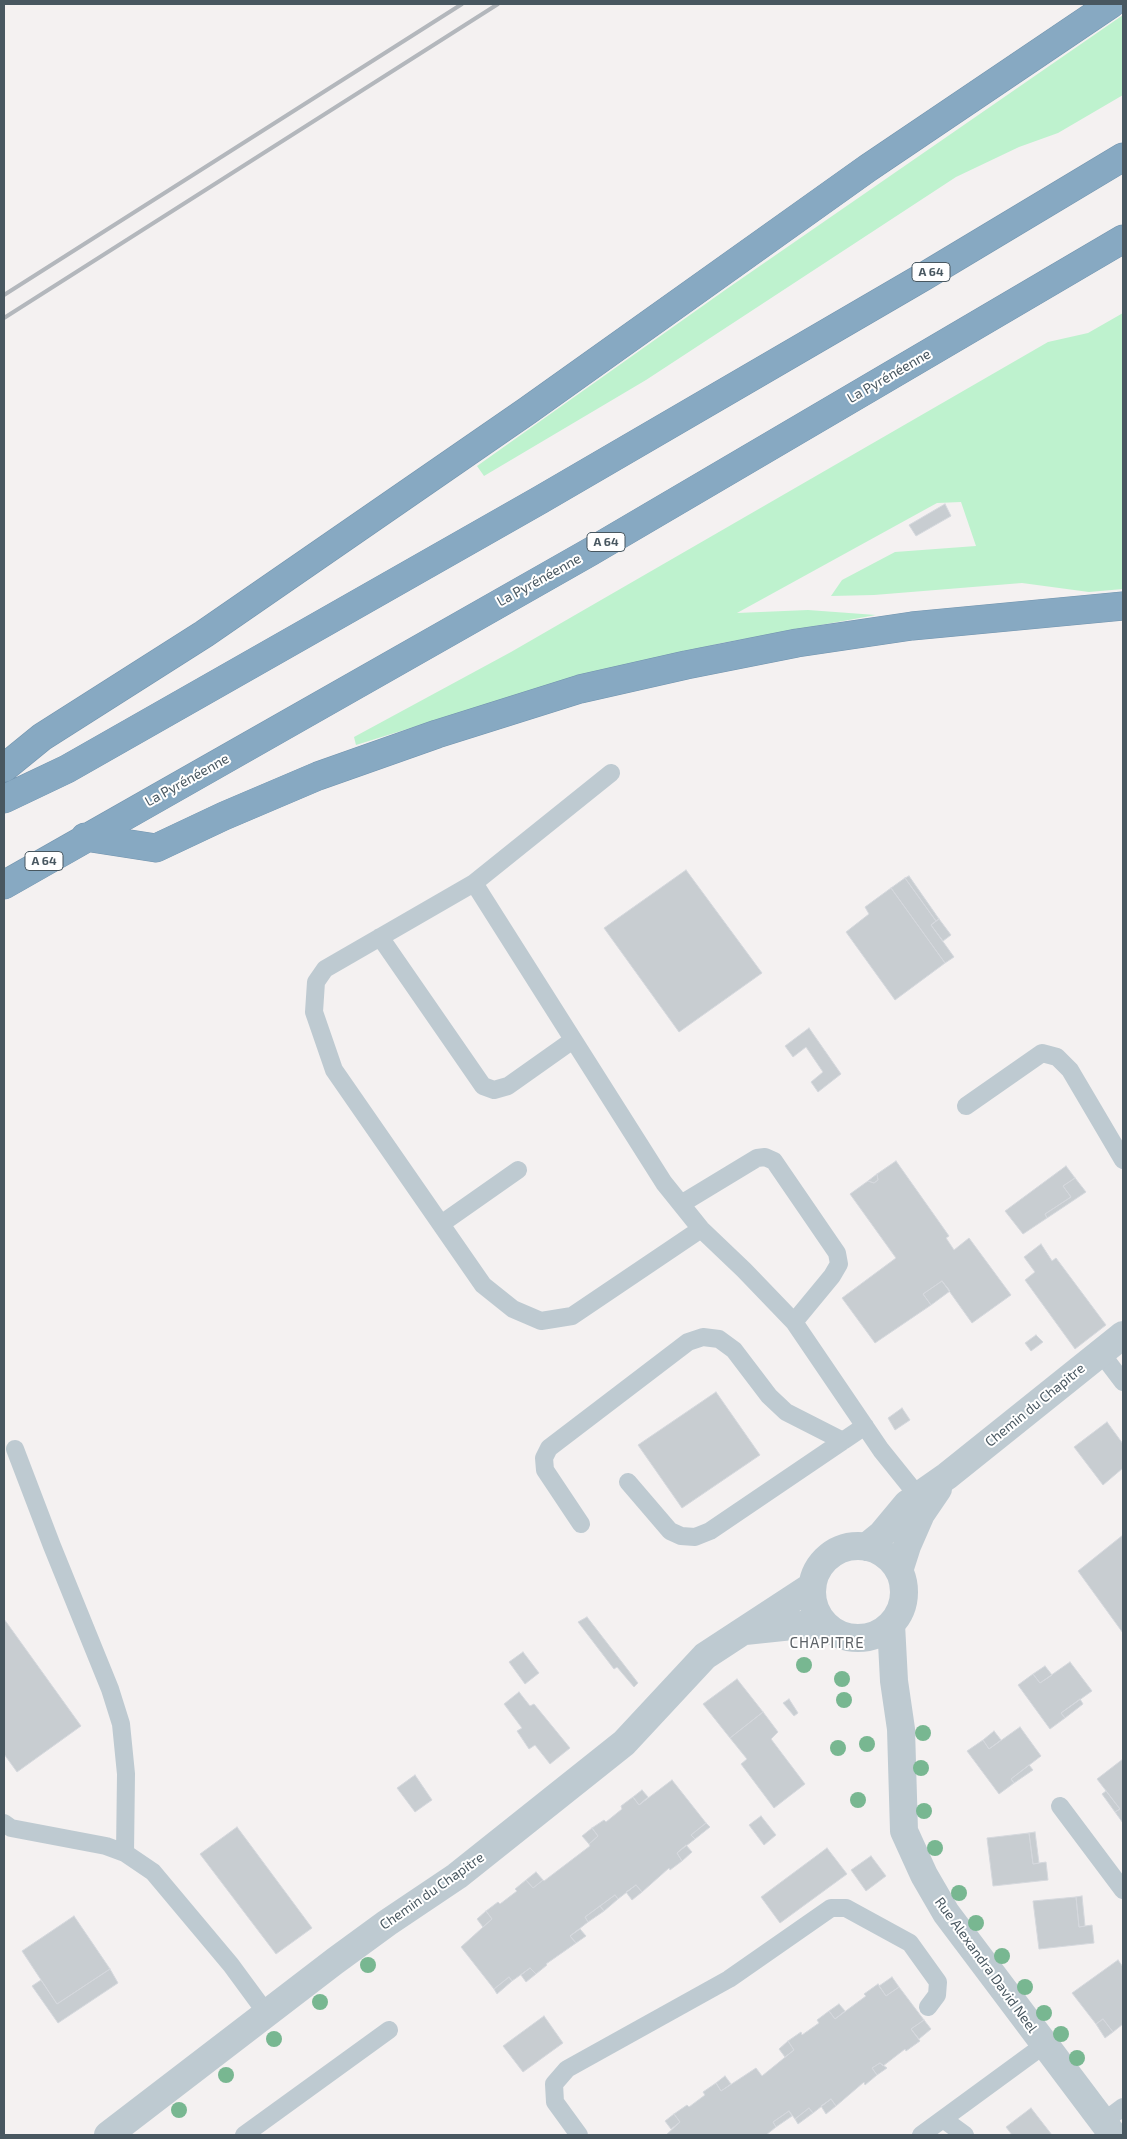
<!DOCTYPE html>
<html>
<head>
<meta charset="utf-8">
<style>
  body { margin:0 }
  #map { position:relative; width:1127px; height:2139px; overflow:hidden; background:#f4f1f1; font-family:"Exo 2",sans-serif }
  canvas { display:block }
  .frame { position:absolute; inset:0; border:5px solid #485760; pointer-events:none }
</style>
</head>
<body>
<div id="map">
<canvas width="1127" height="2139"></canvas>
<div class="frame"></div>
</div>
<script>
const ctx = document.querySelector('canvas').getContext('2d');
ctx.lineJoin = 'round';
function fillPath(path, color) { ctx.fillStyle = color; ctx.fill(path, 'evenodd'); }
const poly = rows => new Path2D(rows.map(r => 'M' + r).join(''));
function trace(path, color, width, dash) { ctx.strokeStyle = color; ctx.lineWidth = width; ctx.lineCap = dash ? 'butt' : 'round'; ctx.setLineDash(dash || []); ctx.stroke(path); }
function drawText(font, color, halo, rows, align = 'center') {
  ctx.font = font + ' "Exo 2",sans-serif'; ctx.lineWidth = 4; ctx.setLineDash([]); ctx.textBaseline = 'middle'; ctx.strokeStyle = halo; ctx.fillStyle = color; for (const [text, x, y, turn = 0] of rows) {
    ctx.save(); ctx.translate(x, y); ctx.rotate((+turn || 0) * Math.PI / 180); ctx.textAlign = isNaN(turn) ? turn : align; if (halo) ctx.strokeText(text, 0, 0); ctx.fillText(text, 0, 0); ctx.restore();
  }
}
fillPath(poly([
  [1123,15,1123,95,1058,133,1019,147,956,177,646,380,484,476,477,466,728,288],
  [1123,313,1123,589,1089,592,1022,583,874,595,831,596,842,580,895,552,976,546,961,502,937,503,737,613,808,610,876,615,722,643,568,679,356,745,354,737,511,652,1048,342,1088,333]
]), '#bef2ce');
const building = poly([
  [945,504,951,516,916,536,909,525,945,504],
  [686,870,762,973,679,1032,604,928,686,870],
  [909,876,939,919,936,921,905,878,909,876],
  [905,878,936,921,931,925,954,957,945,963,891,888,905,878],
  [891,888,945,963,895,1000,846,932,869,914,865,907,891,888],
  [939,919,951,935,943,941,931,925,939,919],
  [809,1028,841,1074,818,1092,811,1082,823,1072,806,1047,793,1057,785,1046,809,1028],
  [896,1161,949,1236,946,1238,954,1250,969,1238,1011,1295,972,1323,942,1281,923,1294,931,1305,875,1343,842,1298,896,1258,850,1194,868,1181,874,1183,878,1180,877,1174,896,1161],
  [1066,1166,1075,1178,1063,1186,1071,1197,1045,1214,1047,1218,1023,1234,1005,1211,1066,1166],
  [877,1174,878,1180,874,1183,868,1181,877,1174],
  [1075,1178,1086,1192,1047,1218,1045,1214,1071,1197,1063,1186,1075,1178],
  [1041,1244,1052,1261,1056,1258,1106,1325,1075,1349,1025,1280,1035,1272,1024,1257,1041,1244],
  [942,1281,950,1291,931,1305,923,1294,942,1281],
  [1036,1335,1043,1342,1031,1351,1025,1343,1036,1335],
  [716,1392,760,1455,682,1508,638,1445,716,1392],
  [902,1408,910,1420,895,1430,888,1418,902,1408],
  [1107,1422,1123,1444,1123,1468,1103,1485,1074,1447,1107,1422],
  [1123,1535,1123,1633,1078,1571,1123,1535],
  [587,1617,638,1683,634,1687,617,1667,614,1669,578,1622,587,1617],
  [4,1619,81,1726,17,1772,4,1754,4,1619],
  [523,1652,539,1673,525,1684,509,1662,523,1652],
  [1070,1662,1092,1691,1061,1713,1065,1718,1050,1729,1018,1685,1033,1674,1040,1683,1070,1662],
  [1045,1666,1052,1675,1040,1683,1033,1674,1045,1666],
  [737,1679,763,1712,730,1738,703,1704,737,1679],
  [519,1692,530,1706,534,1704,570,1748,550,1764,535,1745,529,1749,517,1731,522,1728,504,1704,519,1692],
  [789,1699,798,1713,794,1716,783,1703,789,1699],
  [1080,1699,1083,1704,1065,1718,1061,1713,1080,1699],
  [763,1712,778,1732,771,1739,805,1784,774,1808,741,1764,747,1759,730,1738,763,1712],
  [1020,1727,1041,1756,1011,1779,1014,1783,999,1794,967,1751,983,1740,989,1749,1020,1727],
  [994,1731,1001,1740,989,1749,983,1740,994,1731],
  [1123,1759,1123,1823,1115,1812,1120,1809,1097,1779,1123,1759],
  [1029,1765,1033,1770,1014,1783,1011,1779,1029,1765],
  [415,1775,432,1800,415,1812,397,1788,415,1775],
  [672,1780,706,1823,691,1835,695,1839,677,1853,682,1861,670,1870,669,1868,642,1892,636,1885,618,1899,615,1895,585,1917,588,1922,570,1936,576,1943,546,1964,547,1965,536,1974,530,1968,512,1981,509,1977,494,1989,461,1947,492,1919,486,1911,498,1902,500,1904,517,1891,515,1889,526,1880,533,1888,543,1880,544,1881,590,1846,589,1844,598,1836,592,1828,604,1820,606,1822,622,1809,621,1806,633,1797,639,1805,672,1780],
  [642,1790,648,1797,639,1805,633,1797,642,1790],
  [1106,1791,1120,1809,1115,1812,1102,1794,1106,1791],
  [761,1816,776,1835,764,1845,749,1825,761,1816],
  [706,1823,710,1827,695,1839,691,1835,706,1823],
  [237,1827,312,1928,276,1954,200,1854,237,1827],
  [592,1828,598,1836,589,1844,582,1836,592,1828],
  [1035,1832,1039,1863,1033,1864,1029,1833,1035,1832],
  [1029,1833,1033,1864,1046,1862,1048,1880,993,1886,987,1838,1029,1833],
  [686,1845,692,1852,682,1861,677,1853,686,1845],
  [827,1848,847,1874,780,1923,761,1897,827,1848],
  [871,1856,886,1876,866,1891,851,1870,871,1856],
  [536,1872,543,1880,533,1888,526,1880,536,1872],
  [636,1885,642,1892,632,1900,626,1892,636,1885],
  [615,1895,618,1899,604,1911,600,1906,615,1895],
  [1082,1896,1085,1926,1079,1927,1076,1897,1082,1896],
  [1076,1897,1079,1927,1092,1925,1094,1943,1039,1949,1033,1901,1076,1897],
  [600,1906,604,1911,588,1922,585,1917,600,1906],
  [486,1911,492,1919,483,1927,477,1919,486,1911],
  [74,1916,110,1969,57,2004,22,1951,74,1916],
  [580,1929,586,1936,576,1943,570,1936,580,1929],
  [1118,1960,1123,1967,1123,2024,1113,2032,1103,2019,1096,2024,1072,1993,1118,1960],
  [530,1968,536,1974,526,1982,521,1975,530,1968],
  [110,1969,118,1983,58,2023,32,1986,41,1980,57,2004,110,1969],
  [509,1977,512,1981,497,1994,494,1989,509,1977],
  [892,1977,899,1987,886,1996,879,1986,892,1977],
  [878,1984,886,1996,899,1987,924,2020,911,2029,920,2041,906,2051,905,2049,883,2066,880,2063,872,2068,877,2075,865,2085,864,2082,836,2106,831,2099,813,2113,809,2108,795,2119,789,2111,773,2122,776,2127,766,2135,666,2135,680,2122,674,2114,687,2105,689,2107,705,2095,703,2092,716,2083,721,2091,756,2068,762,2076,794,2050,788,2041,801,2032,802,2035,819,2023,817,2020,829,2011,835,2019,866,1996,864,1994,878,1984],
  [839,2004,845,2011,835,2019,829,2011,839,2004],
  [544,2016,563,2043,523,2072,503,2046,544,2016],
  [1103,2019,1113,2032,1105,2038,1096,2024,1103,2019],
  [924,2020,931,2029,919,2039,911,2029,924,2020],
  [788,2041,794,2050,785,2057,779,2049,788,2041],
  [880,2063,887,2068,877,2075,872,2068,880,2063],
  [725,2076,731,2084,721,2091,716,2083,725,2076],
  [831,2099,836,2106,826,2114,821,2106,831,2099],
  [809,2108,813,2113,798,2124,795,2119,809,2108],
  [1031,2108,1052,2135,1012,2135,1006,2127,1031,2108],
  [789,2111,792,2116,776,2127,773,2122,789,2111],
  [674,2114,680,2122,671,2129,665,2121,674,2114]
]);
fillPath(building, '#c8cdd1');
trace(building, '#d5d8dd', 1);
const highway = poly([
  [4,768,42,737,204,634,527,411,868,168,1111,4],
  [4,799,67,769,540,500,923,277,1123,157],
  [85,837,156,848,224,816,318,776,437,734,580,689,686,665,797,643,912,626,1123,606],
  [4,885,590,552,1123,239]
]);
trace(highway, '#7294ae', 29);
trace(poly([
  [611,773,474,883,664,1183,701,1229,744,1270,794,1322,881,1450,918,1496],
  [474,883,325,969,316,982,314,1012,334,1070,483,1285,513,1309,541,1321,572,1316,701,1229],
  [380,937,483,1086,494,1090,508,1086,573,1040],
  [966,1106,1042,1053,1057,1057,1070,1070,1123,1160],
  [681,1204,757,1158,765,1157,774,1161,837,1253,839,1264,832,1276,794,1322],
  [441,1224,518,1170],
  [1101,1353,1123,1382],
  [15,1449,52,1546,110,1689,121,1724,126,1774,125,1853],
  [628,1482,670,1531,681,1536,695,1537,710,1531,865,1426],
  [581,1524,545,1470,544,1458,549,1448,688,1342,703,1337,719,1339,734,1350,769,1396,786,1412,843,1441],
  [1060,1806,1123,1890],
  [4,1823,11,1828,106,1846,125,1853,153,1872,231,1965,267,2014],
  [943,2119,965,2135],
  [1103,2122,1123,2107],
  [244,2135,389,2030],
  [579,2135,555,2102,554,2084,567,2069,729,1979,831,1908,846,1908,910,1943,938,1982,937,1995,928,2007],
  [921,2135,1044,2045]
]), '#becad1', 18);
trace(poly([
  '812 1592a46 46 0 1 1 92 0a46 46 0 1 1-92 0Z',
  [866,1547,882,1534,907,1504,947,1476,1123,1335],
  [899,1571,907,1546,921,1514,938,1489],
  [891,1624,894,1681,901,1729,904,1831,924,1875,946,1913,1113,2135],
  [745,1631,802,1625,824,1625],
  [108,2135,335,1961,387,1923,457,1876,624,1743,705,1656,812,1586]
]), '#becad1', 28);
trace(highway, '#87a9c2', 28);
trace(poly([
  [4,295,462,4],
  [4,318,498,4]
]), '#b3b7bc', 4);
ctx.fillStyle = '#78b791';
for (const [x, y] of [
  [804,1665],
  [842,1679],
  [844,1700],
  [923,1733],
  [867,1744],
  [838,1748],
  [921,1768],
  [858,1800],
  [924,1811],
  [935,1848],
  [959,1893],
  [976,1923],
  [1002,1956],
  [368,1965],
  [1025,1987],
  [320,2002],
  [1044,2013],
  [1061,2034],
  [274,2039],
  [1077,2058],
  [226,2075],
  [179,2110]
]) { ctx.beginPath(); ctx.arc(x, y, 8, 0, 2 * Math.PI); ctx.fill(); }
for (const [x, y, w] of [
  [931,272,38],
  [606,542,38],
  [44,861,38]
]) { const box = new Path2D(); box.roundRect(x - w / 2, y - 9.5, w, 19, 4); ctx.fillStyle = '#fff'; ctx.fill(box); trace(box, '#485760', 1); }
drawText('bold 12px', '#485760', null, [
  ["A 64",931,272],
  ["A 64",606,542],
  ["A 64",44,861]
]);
drawText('14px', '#485760', '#fff', [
  ["La Pyrénéenne",889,376,-30],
  ["La Pyrénéenne",539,580,-29],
  ["La Pyrénéenne",187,780,-29],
  ["Chemin du Chapitre",1035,1405,-39],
  ["Chemin du Chapitre",432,1891,-35],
  ["Rue Alexandra David Neel",986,1965,54]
]);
ctx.letterSpacing = '1px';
drawText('15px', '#5d6267', '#fff', [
  ["CHAPITRE",827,1643]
]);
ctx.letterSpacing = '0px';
</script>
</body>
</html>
